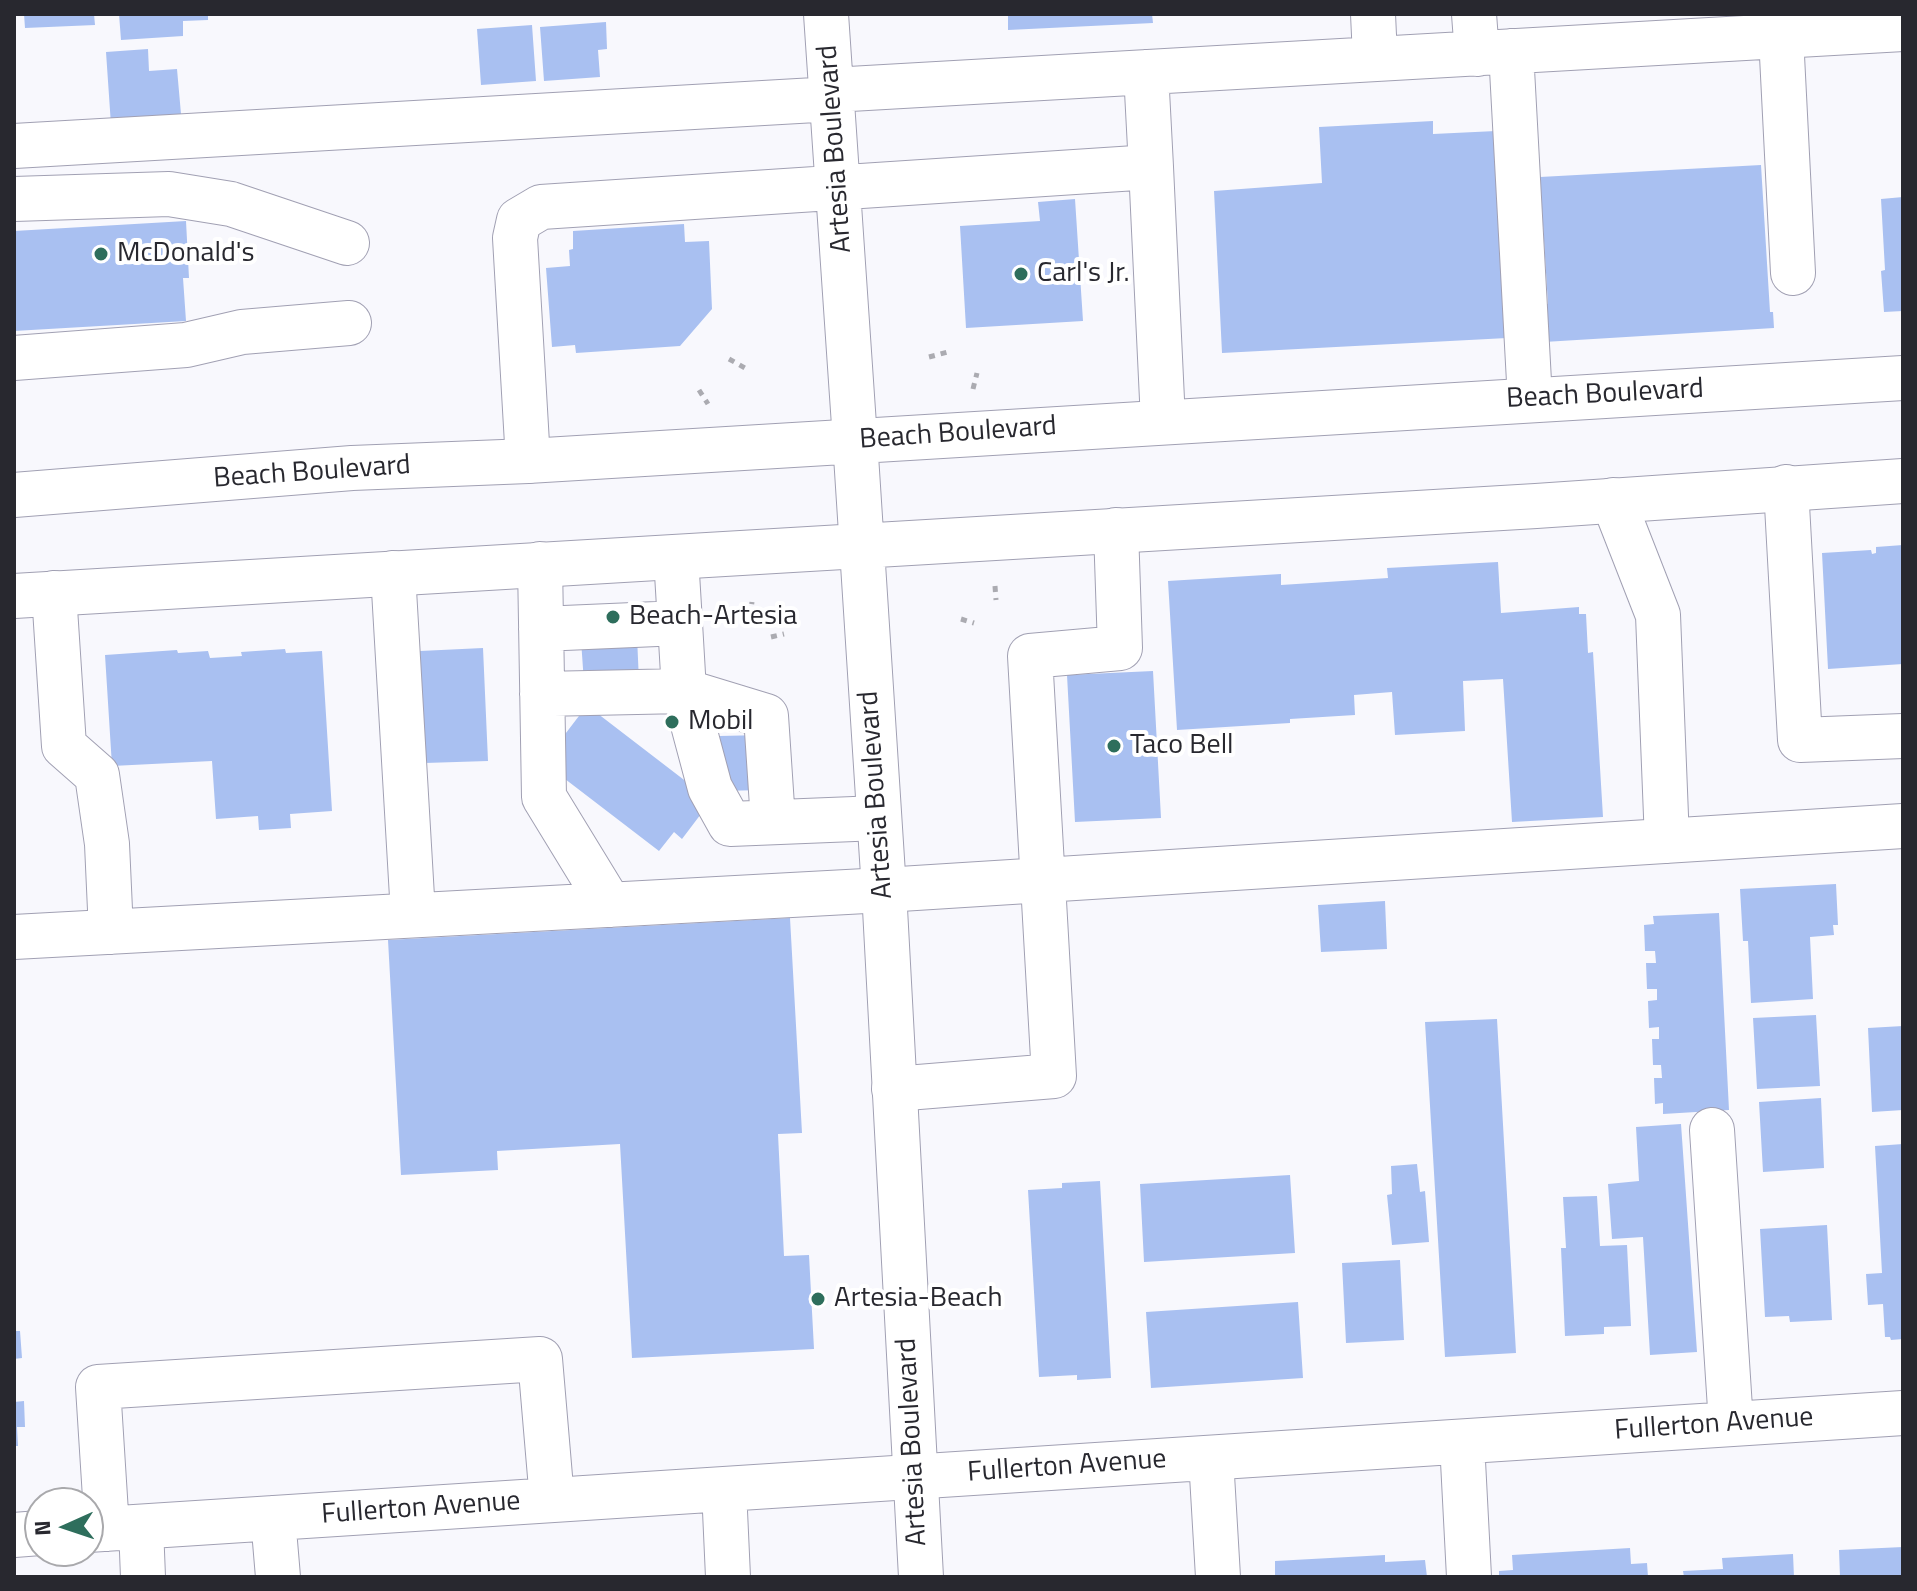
<!DOCTYPE html>
<html>
<head>
<meta charset="utf-8">
<style>
  body { margin:0 }
  #map { position:relative; width:1917px; height:1591px; overflow:hidden; background:#f8f8fd; font-family:"Titillium Web",sans-serif }
  canvas { display:block }
  .frame { position:absolute; inset:0; border:16px solid #28282f; pointer-events:none }
  .north { position:absolute; left:24px; top:1487px; width:80px; height:80px; box-sizing:border-box; background:#fff; border:2px solid #a9a9ac; border-radius:50%; rotate:267deg; font-size:22px; font-weight:700; line-height:32px; text-align:center; color:#28282f }
  .north::after { content:''; display:block; margin:auto; width:28px; height:36px; background:#2e6e5c; clip-path:polygon(50% 0,100% 100%,50% 72%,0 100%) }
</style>
</head>
<body>
<div id="map">
<canvas width="1917" height="1591"></canvas>
<div class="frame"></div>
<div class="north">N</div>
</div>
<script>
const ctx = document.querySelector('canvas').getContext('2d');
ctx.lineJoin = 'round';
function fillPath(path, color) { ctx.fillStyle = color; ctx.fill(path, 'evenodd'); }
const poly = rows => new Path2D(rows.map(r => 'M' + r).join(''));
function trace(path, color, width, dash) { ctx.strokeStyle = color; ctx.lineWidth = width; ctx.lineCap = dash ? 'butt' : 'round'; ctx.setLineDash(dash || []); ctx.stroke(path); }
function drawText(font, color, halo, rows, align = 'center') {
  ctx.font = font + ' "Titillium Web",sans-serif'; ctx.lineWidth = 8; ctx.setLineDash([]); ctx.textBaseline = 'middle'; ctx.strokeStyle = halo; ctx.fillStyle = color; for (const [text, x, y, turn = 0] of rows) {
    ctx.save(); ctx.translate(x, y); ctx.rotate((+turn || 0) * Math.PI / 180); ctx.textAlign = isNaN(turn) ? turn : align; if (halo) ctx.strokeText(text, 0, 0); ctx.fillText(text, 0, 0); ctx.restore();
  }
}
fillPath(poly([
  [24,14,94,14,95,25,25,28],
  [119,14,208,14,208,20,183,21,183,36,121,40],
  [1008,14,1152,14,1153,23,1008,30],
  [606,22,607,49,598,50,600,77,544,81,540,27],
  [532,25,536,81,481,85,477,29],
  [148,49,149,71,177,69,181,114,141,117,111,125,106,52],
  [1433,121,1433,134,1496,131,1507,338,1222,353,1214,191,1322,183,1319,127],
  [1761,165,1770,312,1773,312,1774,328,1544,342,1542,305,1548,304,1540,177],
  [1903,197,1903,311,1884,312,1881,271,1885,270,1881,199],
  [1075,199,1083,321,966,328,960,226,1040,221,1038,202],
  [186,221,189,278,183,278,186,321,14,331,14,231],
  [684,224,685,242,709,241,712,309,680,346,576,353,575,345,552,347,546,268,570,266,569,250,573,249,573,231],
  [1903,545,1903,664,1828,669,1822,553,1871,550,1872,554,1876,553,1876,547],
  [1498,562,1501,613,1579,607,1579,614,1586,614,1588,653,1593,652,1603,817,1512,822,1503,679,1463,681,1465,731,1395,735,1392,692,1354,695,1355,715,1290,719,1290,723,1177,730,1168,581,1281,574,1281,585,1388,578,1387,568],
  [637,637,639,681,584,683,581,640],
  [483,648,488,761,425,763,420,651],
  [285,649,286,653,322,651,332,811,290,814,291,828,259,830,258,816,216,819,212,761,112,766,105,655,177,650,178,653,208,651,210,658,242,656,241,652],
  [1153,671,1161,818,1075,822,1067,675],
  [593,710,705,796,707,806,682,839,674,832,659,851,552,769,556,746,582,712],
  [763,735,764,790,720,791,719,736],
  [1836,884,1838,925,1833,925,1834,935,1810,937,1813,999,1751,1003,1748,941,1743,941,1740,889],
  [1385,901,1387,949,1321,952,1318,905],
  [1719,913,1729,1110,1663,1114,1663,1103,1655,1104,1654,1078,1662,1078,1661,1065,1653,1065,1652,1039,1659,1039,1659,1027,1649,1028,1648,1001,1657,1000,1657,989,1647,989,1646,963,1656,963,1655,951,1645,951,1644,925,1654,924,1653,916],
  [790,918,802,1133,778,1134,784,1256,809,1255,814,1349,632,1358,620,1144,497,1151,498,1170,401,1175,388,940],
  [1816,1015,1820,1086,1757,1089,1753,1018],
  [1497,1019,1516,1353,1445,1357,1425,1022],
  [1903,1026,1903,1110,1872,1112,1868,1028],
  [1821,1098,1824,1168,1763,1172,1759,1102],
  [1681,1124,1697,1352,1650,1355,1643,1237,1612,1239,1608,1184,1639,1181,1636,1127],
  [1903,1144,1903,1339,1891,1340,1890,1337,1885,1337,1883,1304,1868,1305,1866,1274,1882,1273,1875,1146],
  [1417,1164,1420,1192,1425,1191,1429,1242,1392,1245,1387,1195,1392,1194,1391,1166],
  [1290,1175,1295,1253,1144,1262,1140,1184],
  [1100,1181,1111,1378,1077,1380,1077,1375,1039,1377,1028,1190,1062,1188,1062,1183],
  [1597,1196,1600,1246,1627,1245,1631,1326,1604,1327,1604,1334,1565,1336,1561,1248,1566,1248,1563,1197],
  [1827,1225,1832,1320,1790,1322,1789,1316,1765,1317,1760,1229],
  [1400,1260,1404,1340,1346,1343,1342,1263],
  [1298,1302,1303,1378,1151,1388,1146,1312],
  [14,1331,20,1331,22,1358,14,1359],
  [24,1401,25,1427,17,1427,18,1446,14,1446,14,1402],
  [1903,1547,1903,1577,1840,1577,1839,1550],
  [1630,1548,1631,1564,1647,1563,1648,1577,1499,1577,1499,1571,1513,1570,1512,1555],
  [1793,1554,1794,1577,1684,1577,1683,1571,1723,1569,1722,1558],
  [1385,1555,1385,1562,1425,1560,1427,1577,1275,1577,1275,1561]
]), '#a9c0f1');
const minor = poly([
  [826,14,855,440],
  [1373,14,1375,57],
  [1474,14,1477,54],
  [1781,36,1793,273],
  [1511,51,1530,400],
  [1146,72,1151,167],
  [832,90,1903,29],
  [14,146,833,99],
  [14,199,169,194,231,204,347,243],
  [14,358,186,345,242,332,349,323],
  [528,461,515,238,519,220,541,207,1151,167,1163,421],
  [1786,487,1800,740,1903,736],
  [1613,500,1658,615,1667,841],
  [540,564,544,797,610,905],
  [393,573,413,914],
  [54,593,64,746,97,775,107,844,111,932],
  [680,623,684,691,766,716,773,821],
  [541,629,680,623,676,557],
  [542,694,684,691,710,788,730,824,879,818],
  [14,937,884,890,1903,826],
  [894,1089,1054,1076,1030,656,1120,648,1116,530],
  [1712,1130,1731,1424],
  [1462,1442,1469,1577],
  [1211,1458,1218,1577],
  [724,1489,728,1577],
  [273,1518,278,1577],
  [141,1527,143,1577],
  [107,1529,98,1387,540,1359,552,1500],
  [88,1530,1903,1413],
  [14,1535,40,1533]
]);
const major = poly([
  [855,440,884,890,921,1577],
  [14,495,352,468,528,461,1903,378],
  [14,596,1536,506,1903,481]
]);
trace(minor, '#a1a0b3', 46);
trace(major, '#a1a0b3', 46);
trace(poly([
  [929,357,948,352],
  [729,359,745,368],
  [973,389,977,373],
  [699,390,708,404],
  [995,586,996,600],
  [750,616,752,602],
  [961,619,974,623],
  [771,637,784,634]
]), '#ababb1', 5, [6, 6]);
trace(minor, '#fff', 44);
trace(major, '#fff', 44);
for (const [x, y, r, color] of [
  [101,254,8,"#2e6e5c"],
  [1021,274,8,"#2e6e5c"],
  [613,617,8,"#2e6e5c"],
  [672,722,8,"#2e6e5c"],
  [1114,746,8,"#2e6e5c"],
  [818,1299,8,"#2e6e5c"]
]) { const dot = new Path2D(); dot.arc(x, y, r, 0, 2 * Math.PI); ctx.fillStyle = color; ctx.fill(dot); trace(dot, '#fff', 3); }
drawText('28px', '#28282f', '#fff', [
  ["Artesia Boulevard",836,149,-94],
  ["Beach Boulevard",1605,395,-3],
  ["Beach Boulevard",958,434,-4],
  ["Beach Boulevard",312,473,-4],
  ["Artesia Boulevard",877,795,-94],
  ["Fullerton Avenue",1714,1425,-4],
  ["Artesia Boulevard",913,1442,-93],
  ["Fullerton Avenue",1067,1467,-4],
  ["Fullerton Avenue",421,1509,-4]
]);
drawText('28px', '#28282f', '#fff', [
  ["McDonald's",117,254],
  ["Carl's Jr.",1037,274],
  ["Beach-Artesia",629,617],
  ["Mobil",688,722],
  ["Taco Bell",1130,746],
  ["Artesia-Beach",834,1299]
], 'left');
</script>
</body>
</html>
